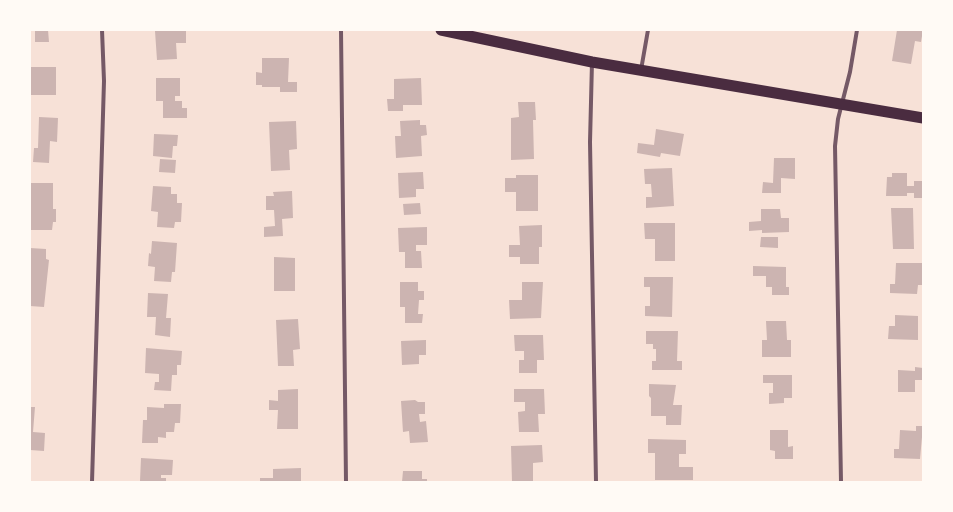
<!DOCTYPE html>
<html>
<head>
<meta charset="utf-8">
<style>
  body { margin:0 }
  #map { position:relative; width:953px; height:512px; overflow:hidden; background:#f7e1d7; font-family:"Playfair Display",serif }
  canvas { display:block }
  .frame { position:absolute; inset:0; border:31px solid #fffaf5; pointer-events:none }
</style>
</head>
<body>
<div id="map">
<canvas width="953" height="512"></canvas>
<div class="frame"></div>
</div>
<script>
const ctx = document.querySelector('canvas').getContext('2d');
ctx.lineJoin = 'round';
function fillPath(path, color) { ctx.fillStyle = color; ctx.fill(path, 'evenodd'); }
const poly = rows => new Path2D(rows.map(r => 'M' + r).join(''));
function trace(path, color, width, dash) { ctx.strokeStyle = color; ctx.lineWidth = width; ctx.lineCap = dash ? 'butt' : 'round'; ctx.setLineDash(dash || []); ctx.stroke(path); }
fillPath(poly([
  [35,30,48,30,49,42,35,42],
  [175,30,186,30,186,43,176,43,177,59,157,60,155,31],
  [897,30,923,30,921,42,915,41,911,64,892,61],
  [262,58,289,58,288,82,297,82,297,92,280,92,280,87,262,87,262,85,256,85,256,72,262,73],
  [30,67,56,67,56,95,30,95],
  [156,78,180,78,180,96,175,96,175,101,182,101,182,108,187,108,187,118,163,118,163,101,156,101],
  [421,78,422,105,403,105,403,111,388,111,387,99,394,99,394,79],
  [518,102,535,102,536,120,533,120,534,159,511,160,511,118,519,117],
  [39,117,58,118,57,142,50,141,49,163,33,162,34,148,38,148],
  [420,120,420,125,426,125,427,135,421,136,422,156,396,158,395,136,401,136,400,121],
  [296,121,297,149,289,150,290,170,271,171,269,122],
  [656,129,684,134,680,156,661,153,660,157,637,153,638,143,654,145],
  [154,134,178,135,177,146,173,146,172,158,153,156],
  [774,158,795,158,795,179,781,178,781,193,762,193,763,182,773,183],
  [160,159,176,160,175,173,159,172],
  [672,168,674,206,646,208,646,197,652,197,651,184,645,184,644,169],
  [423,172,424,189,416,189,416,197,399,198,398,173],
  [892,173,907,173,907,186,914,186,914,181,923,181,923,198,914,198,914,193,907,193,907,196,886,196,887,177,892,177],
  [516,175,538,175,538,211,516,211,516,192,505,192,505,178,516,178],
  [31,183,53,183,53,209,56,209,56,222,53,222,52,230,30,230],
  [153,186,171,187,171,194,177,194,177,203,182,203,181,222,175,222,174,228,157,227,158,212,151,211],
  [292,191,293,218,282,219,283,236,264,237,264,227,275,226,274,210,266,210,266,196,274,196,273,192],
  [420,203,421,214,404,215,403,204],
  [891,208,913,208,914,249,893,249],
  [761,209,780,209,781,218,789,218,789,232,762,233,762,230,749,231,749,222,761,221],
  [644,223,675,223,675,261,655,261,655,239,645,239],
  [542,225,542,247,539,247,539,264,520,264,520,257,509,257,509,245,520,245,519,226],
  [427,227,427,245,416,245,416,251,421,251,422,268,405,268,405,252,399,252,398,228],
  [761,237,778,237,778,248,760,247],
  [152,241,177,243,175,272,172,272,171,282,154,281,155,267,148,266,149,253,151,254],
  [30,248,46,249,46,259,49,260,44,307,30,306],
  [274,257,295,258,295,291,274,291],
  [896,263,923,263,923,285,918,285,917,294,890,293,890,284,895,284],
  [753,266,786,267,786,287,789,287,789,295,772,295,772,287,766,287,766,276,753,276],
  [644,277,673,277,672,317,645,316,645,306,650,306,650,287,644,287],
  [400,282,418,282,418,291,424,291,424,300,419,300,418,314,423,314,422,323,405,323,405,307,400,307],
  [522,282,543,282,541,318,510,319,509,300,522,300],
  [148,293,168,294,166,318,171,318,170,337,155,335,156,317,147,317],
  [895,315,918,316,918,340,888,339,889,326,895,326],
  [298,319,300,349,293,350,294,366,278,366,276,320],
  [766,321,786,321,787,340,791,340,791,357,762,357,762,340,767,340],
  [646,331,678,331,677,361,682,361,682,370,652,370,652,361,656,361,656,349,653,349,653,344,646,344],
  [514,335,543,335,544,360,537,360,537,373,519,373,519,360,524,360,524,351,515,351],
  [426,340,426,355,419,355,419,364,402,365,401,341],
  [146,348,182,351,181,365,177,365,177,375,172,375,171,391,154,390,155,382,159,382,159,374,145,373],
  [915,367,923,368,923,380,915,380,915,392,898,392,898,370,915,371],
  [763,375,792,375,792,398,784,398,784,403,769,404,769,393,773,393,773,383,763,383],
  [649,384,676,385,673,405,682,405,681,425,666,425,666,416,651,416,651,398,649,396],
  [298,389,298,429,277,429,278,410,269,410,269,400,278,401,278,390],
  [514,389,544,389,545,414,538,414,539,432,519,432,518,412,525,411,525,402,514,402],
  [415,400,418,402,425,402,425,414,419,414,420,422,426,421,428,442,410,443,409,431,403,432,401,401],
  [164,404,181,404,180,423,175,423,174,432,166,432,166,438,158,437,158,443,142,443,143,420,147,420,147,407,164,408],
  [30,407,35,407,33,432,45,433,44,451,30,450],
  [916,426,923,426,920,459,894,458,894,449,899,449,900,430,916,431],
  [770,430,788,430,788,447,793,446,793,459,775,459,775,451,770,450],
  [648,439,686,440,686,454,679,454,679,467,693,467,693,480,655,480,655,453,648,453],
  [542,445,543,462,533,463,533,482,512,482,511,446],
  [141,458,173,460,172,475,161,475,161,478,166,478,166,482,140,481],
  [301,468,301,482,260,482,260,478,273,478,273,469],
  [403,471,422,471,422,479,427,479,427,482,402,482]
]), '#ccb4b1');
trace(poly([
  [341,30,346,482],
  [592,62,590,142,596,482],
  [641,70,648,30],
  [92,482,104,81,102,30],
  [841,482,835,146,838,119,850,72,857,30]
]), '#755966', 4);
trace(poly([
  [441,30,592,62,923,118]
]), '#4a2c40', 11);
</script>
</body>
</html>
